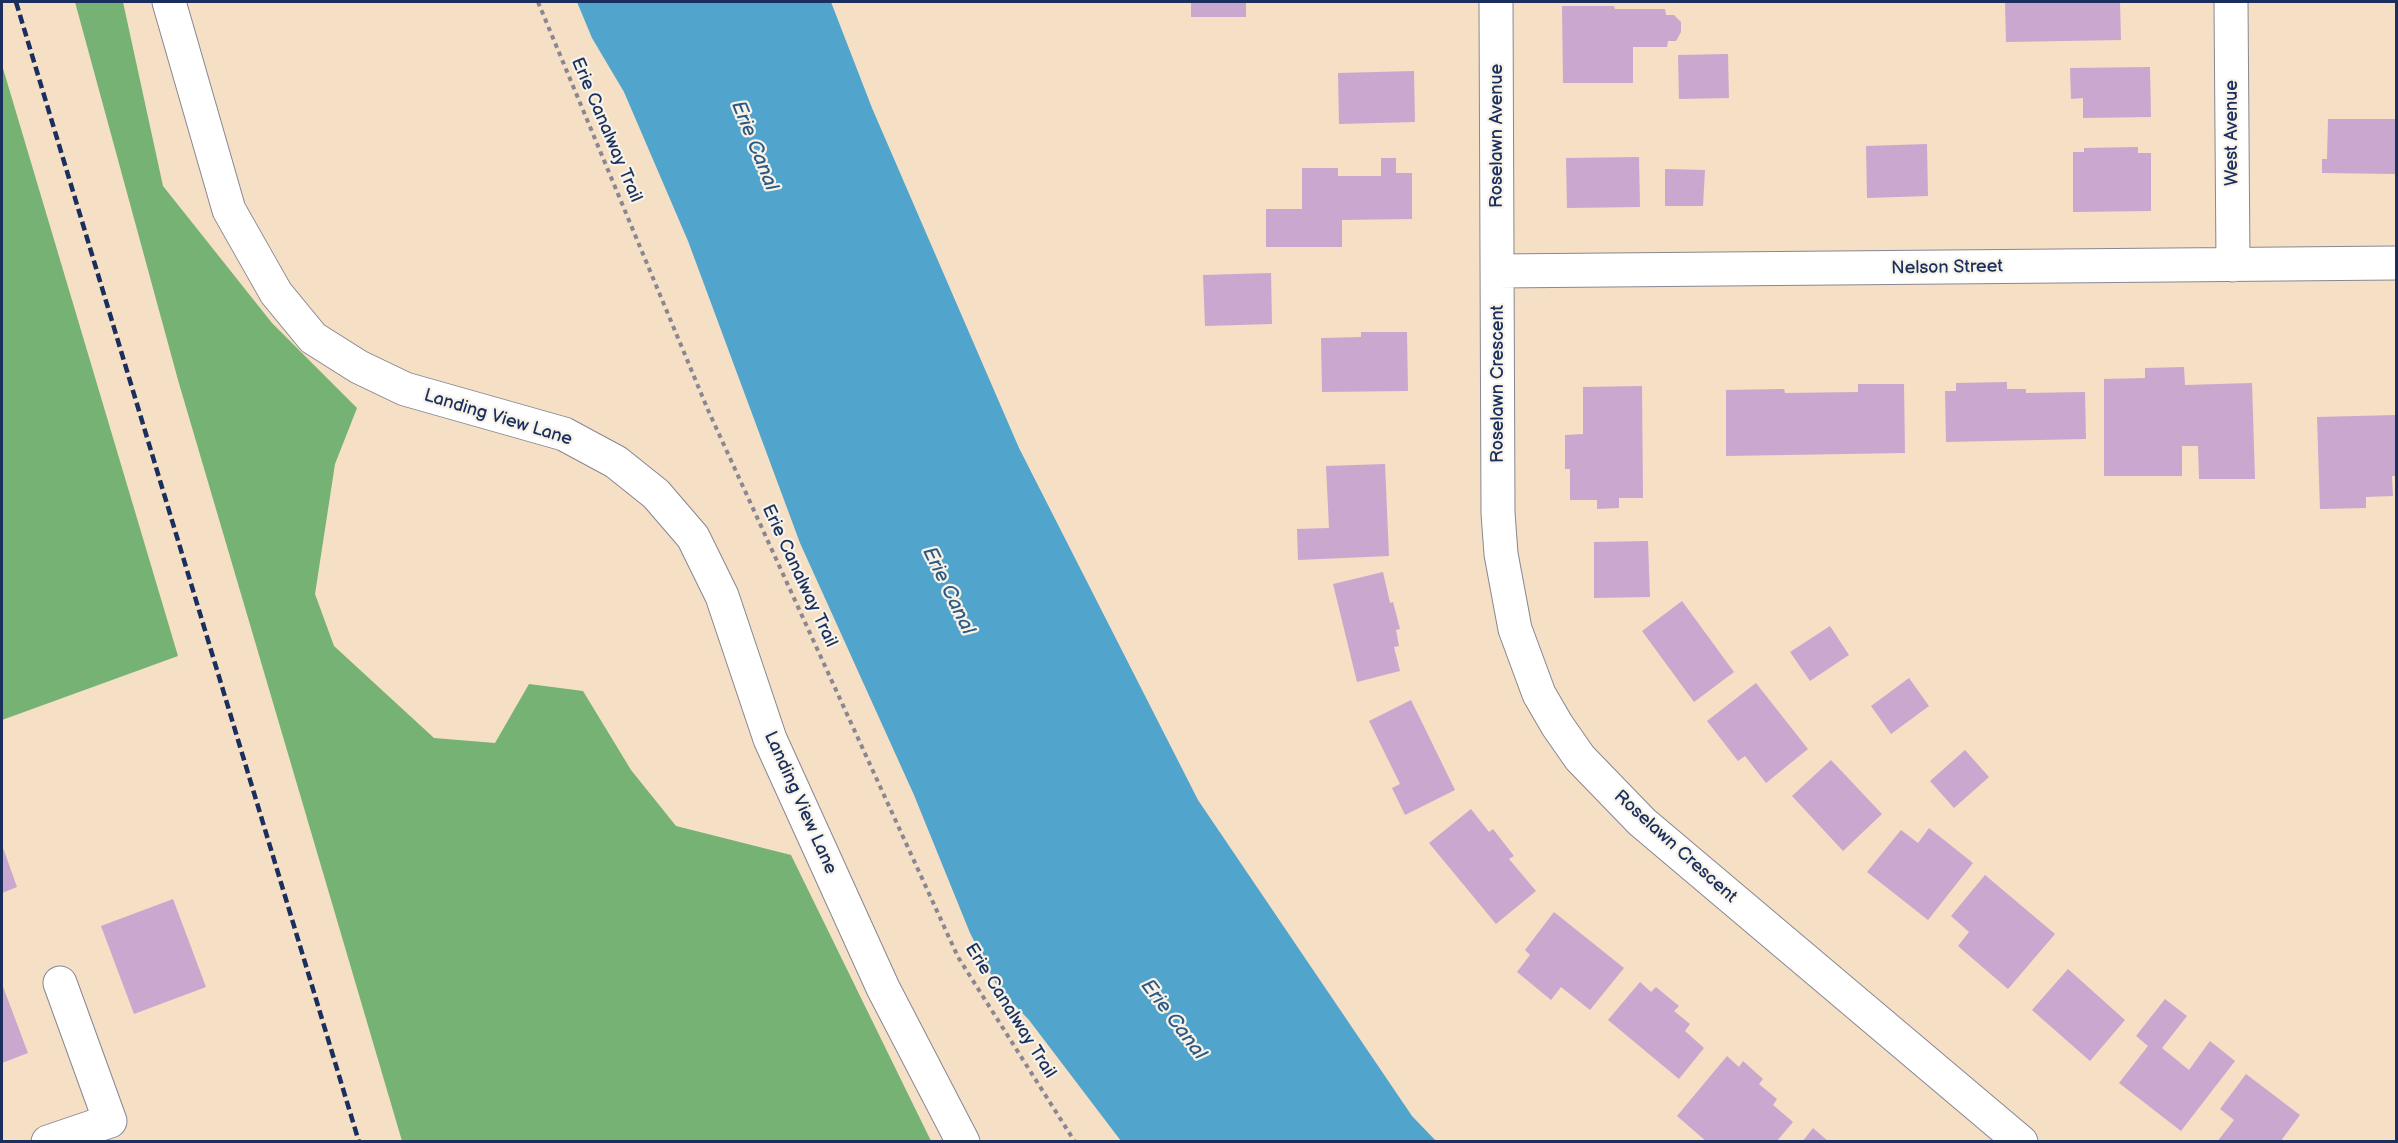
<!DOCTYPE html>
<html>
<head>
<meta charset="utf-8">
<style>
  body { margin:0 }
  #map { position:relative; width:2398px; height:1143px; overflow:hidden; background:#f5dfc5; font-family:"Balsamiq Sans",sans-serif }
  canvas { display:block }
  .frame { position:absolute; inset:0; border:3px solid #1b2f5e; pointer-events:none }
</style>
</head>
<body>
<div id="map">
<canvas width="2398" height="1143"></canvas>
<div class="frame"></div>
</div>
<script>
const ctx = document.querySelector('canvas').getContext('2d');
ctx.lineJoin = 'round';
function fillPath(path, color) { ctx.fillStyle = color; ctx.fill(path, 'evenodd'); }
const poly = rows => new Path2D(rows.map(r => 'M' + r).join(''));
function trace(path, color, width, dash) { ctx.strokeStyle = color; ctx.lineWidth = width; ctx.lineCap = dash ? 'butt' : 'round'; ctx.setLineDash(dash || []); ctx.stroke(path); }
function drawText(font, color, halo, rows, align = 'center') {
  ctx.font = font + ' "Balsamiq Sans",sans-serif'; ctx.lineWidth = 4.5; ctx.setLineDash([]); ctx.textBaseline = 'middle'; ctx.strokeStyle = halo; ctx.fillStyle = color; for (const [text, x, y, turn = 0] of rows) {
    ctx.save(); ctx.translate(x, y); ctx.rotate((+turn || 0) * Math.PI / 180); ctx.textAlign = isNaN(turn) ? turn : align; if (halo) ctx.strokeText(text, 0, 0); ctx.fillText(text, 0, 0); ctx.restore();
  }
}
fillPath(poly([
  [75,2,123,2,163,186,272,323,357,408,335,464,315,594,334,646,434,738,495,743,529,684,583,691,631,770,676,826,791,855,931,1141,402,1141,178,380],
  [2,65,178,656,2,720]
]), '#75b273');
fillPath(poly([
  [577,2,831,2,872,108,1019,448,1198,800,1412,1116,1436,1141,1121,1141,1029,1020,998,988,970,933,914,795,800,543,688,241,624,92,592,38]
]), '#51a4cc');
fillPath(poly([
  [1191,2,1246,2,1246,17,1191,17],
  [2005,2,2120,2,2121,40,2006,42],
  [1562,6,1614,6,1615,9,1665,9,1666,15,1674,15,1681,22,1681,32,1676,41,1668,41,1667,47,1633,47,1633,83,1563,83],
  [1728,54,1729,98,1679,99,1678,55],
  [2150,67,2151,117,2083,118,2083,98,2071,99,2070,68],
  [1414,71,1415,122,1339,124,1338,73],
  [2328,119,2396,119,2396,174,2322,173,2322,159,2327,159],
  [1927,144,1928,196,1867,198,1866,146],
  [2138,147,2138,153,2151,153,2151,211,2073,212,2073,152,2084,152,2084,148],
  [1639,157,1640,207,1567,208,1566,158],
  [1381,158,1396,158,1396,173,1412,173,1412,219,1342,220,1342,247,1266,247,1266,209,1302,209,1302,168,1338,168,1338,176,1381,176],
  [1665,169,1705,170,1703,206,1665,206],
  [1271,273,1272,324,1205,326,1203,275],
  [1361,332,1407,332,1408,391,1322,392,1321,338,1361,337],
  [2184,367,2185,385,2252,383,2255,479,2199,479,2198,446,2182,446,2182,476,2104,476,2104,379,2145,378,2145,368],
  [2007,382,2007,389,2026,389,2026,393,2085,392,2086,439,1946,442,1945,391,1956,391,1956,383],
  [1858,384,1904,384,1905,453,1726,456,1726,390,1784,389,1785,393,1858,392],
  [1642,386,1643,498,1619,498,1619,508,1597,509,1597,500,1570,500,1570,469,1565,469,1565,435,1583,434,1583,387],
  [2396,415,2396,476,2392,476,2393,496,2366,497,2366,508,2320,509,2317,417],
  [1385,464,1389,556,1298,560,1297,529,1329,528,1326,466],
  [1648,541,1650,597,1594,598,1594,542],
  [1383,572,1390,603,1393,602,1400,629,1396,630,1399,646,1394,647,1400,671,1357,682,1333,584],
  [1682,601,1734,672,1694,702,1642,631],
  [1830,626,1849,655,1810,681,1790,652],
  [1909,678,1929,706,1891,734,1871,706],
  [1756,683,1808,749,1766,783,1745,756,1738,761,1707,721],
  [1411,700,1455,790,1405,815,1392,788,1400,784,1369,721],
  [1965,750,1989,777,1954,808,1930,781],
  [1831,760,1882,814,1843,851,1792,796],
  [1471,809,1489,832,1493,829,1514,856,1509,859,1536,891,1496,924,1429,843],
  [1929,828,1973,863,1928,920,1867,872,1901,830,1918,843],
  [2,845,17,887,2,893],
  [1985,875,2055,934,2008,989,1958,946,1969,932,1951,916],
  [173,899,206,987,134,1014,101,926],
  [1554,912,1624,968,1590,1010,1561,987,1551,1000,1517,972,1530,955,1525,950],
  [2068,969,2125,1020,2090,1061,2032,1010],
  [1640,982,1651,992,1656,987,1679,1006,1674,1011,1690,1024,1685,1031,1704,1048,1679,1079,1608,1020],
  [2,984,28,1053,2,1063],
  [2165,999,2187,1016,2162,1048,2189,1070,2210,1041,2235,1061,2181,1131,2119,1083,2148,1046,2136,1036],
  [1727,1056,1739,1067,1743,1061,1763,1079,1759,1084,1777,1099,1773,1105,1793,1122,1776,1142,1707,1142,1677,1116],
  [2246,1074,2300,1115,2280,1142,2217,1142,2234,1120,2220,1109],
  [1813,1128,1829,1142,1802,1142]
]), '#c8a8ce');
const minor = poly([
  [169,2,229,210,276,293,313,338,359,367,405,389,564,434,616,462,656,494,693,537,722,596,770,739,883,988,963,1142],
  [1496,2,1498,513,1501,554,1515,629,1539,694,1557,725,1580,758,1642,822,2021,1142],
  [2231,2,2233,265],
  [1497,271,2396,263],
  [48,1142,110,1121,60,983]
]);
trace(minor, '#888792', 35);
trace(poly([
  [538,2,708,410,958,957,1075,1142]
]), '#888792', 4, [4.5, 4.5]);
trace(minor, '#fff', 33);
trace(poly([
  [16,2,359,1142]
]), '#1b2f5e', 4.5, [9, 4.5]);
drawText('18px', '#1b2f5e', '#f7f3e8', [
  ["Erie Canalway Trail",606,130,67],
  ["West Avenue",2232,133,-90],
  ["Roselawn Avenue",1497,136,-90],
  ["Nelson Street",1947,268,-1],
  ["Roselawn Crescent",1498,384,-90],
  ["Landing View Lane",498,418,17],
  ["Erie Canalway Trail",799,576,65],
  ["Landing View Lane",800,803,66],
  ["Roselawn Crescent",1675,847,42],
  ["Erie Canalway Trail",1010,1011,58]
]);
drawText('italic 20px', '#2e5884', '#f7f3e8', [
  ["Erie Canal",754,146,68],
  ["Erie Canal",948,591,64],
  ["Erie Canal",1173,1020,53]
]);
</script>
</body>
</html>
